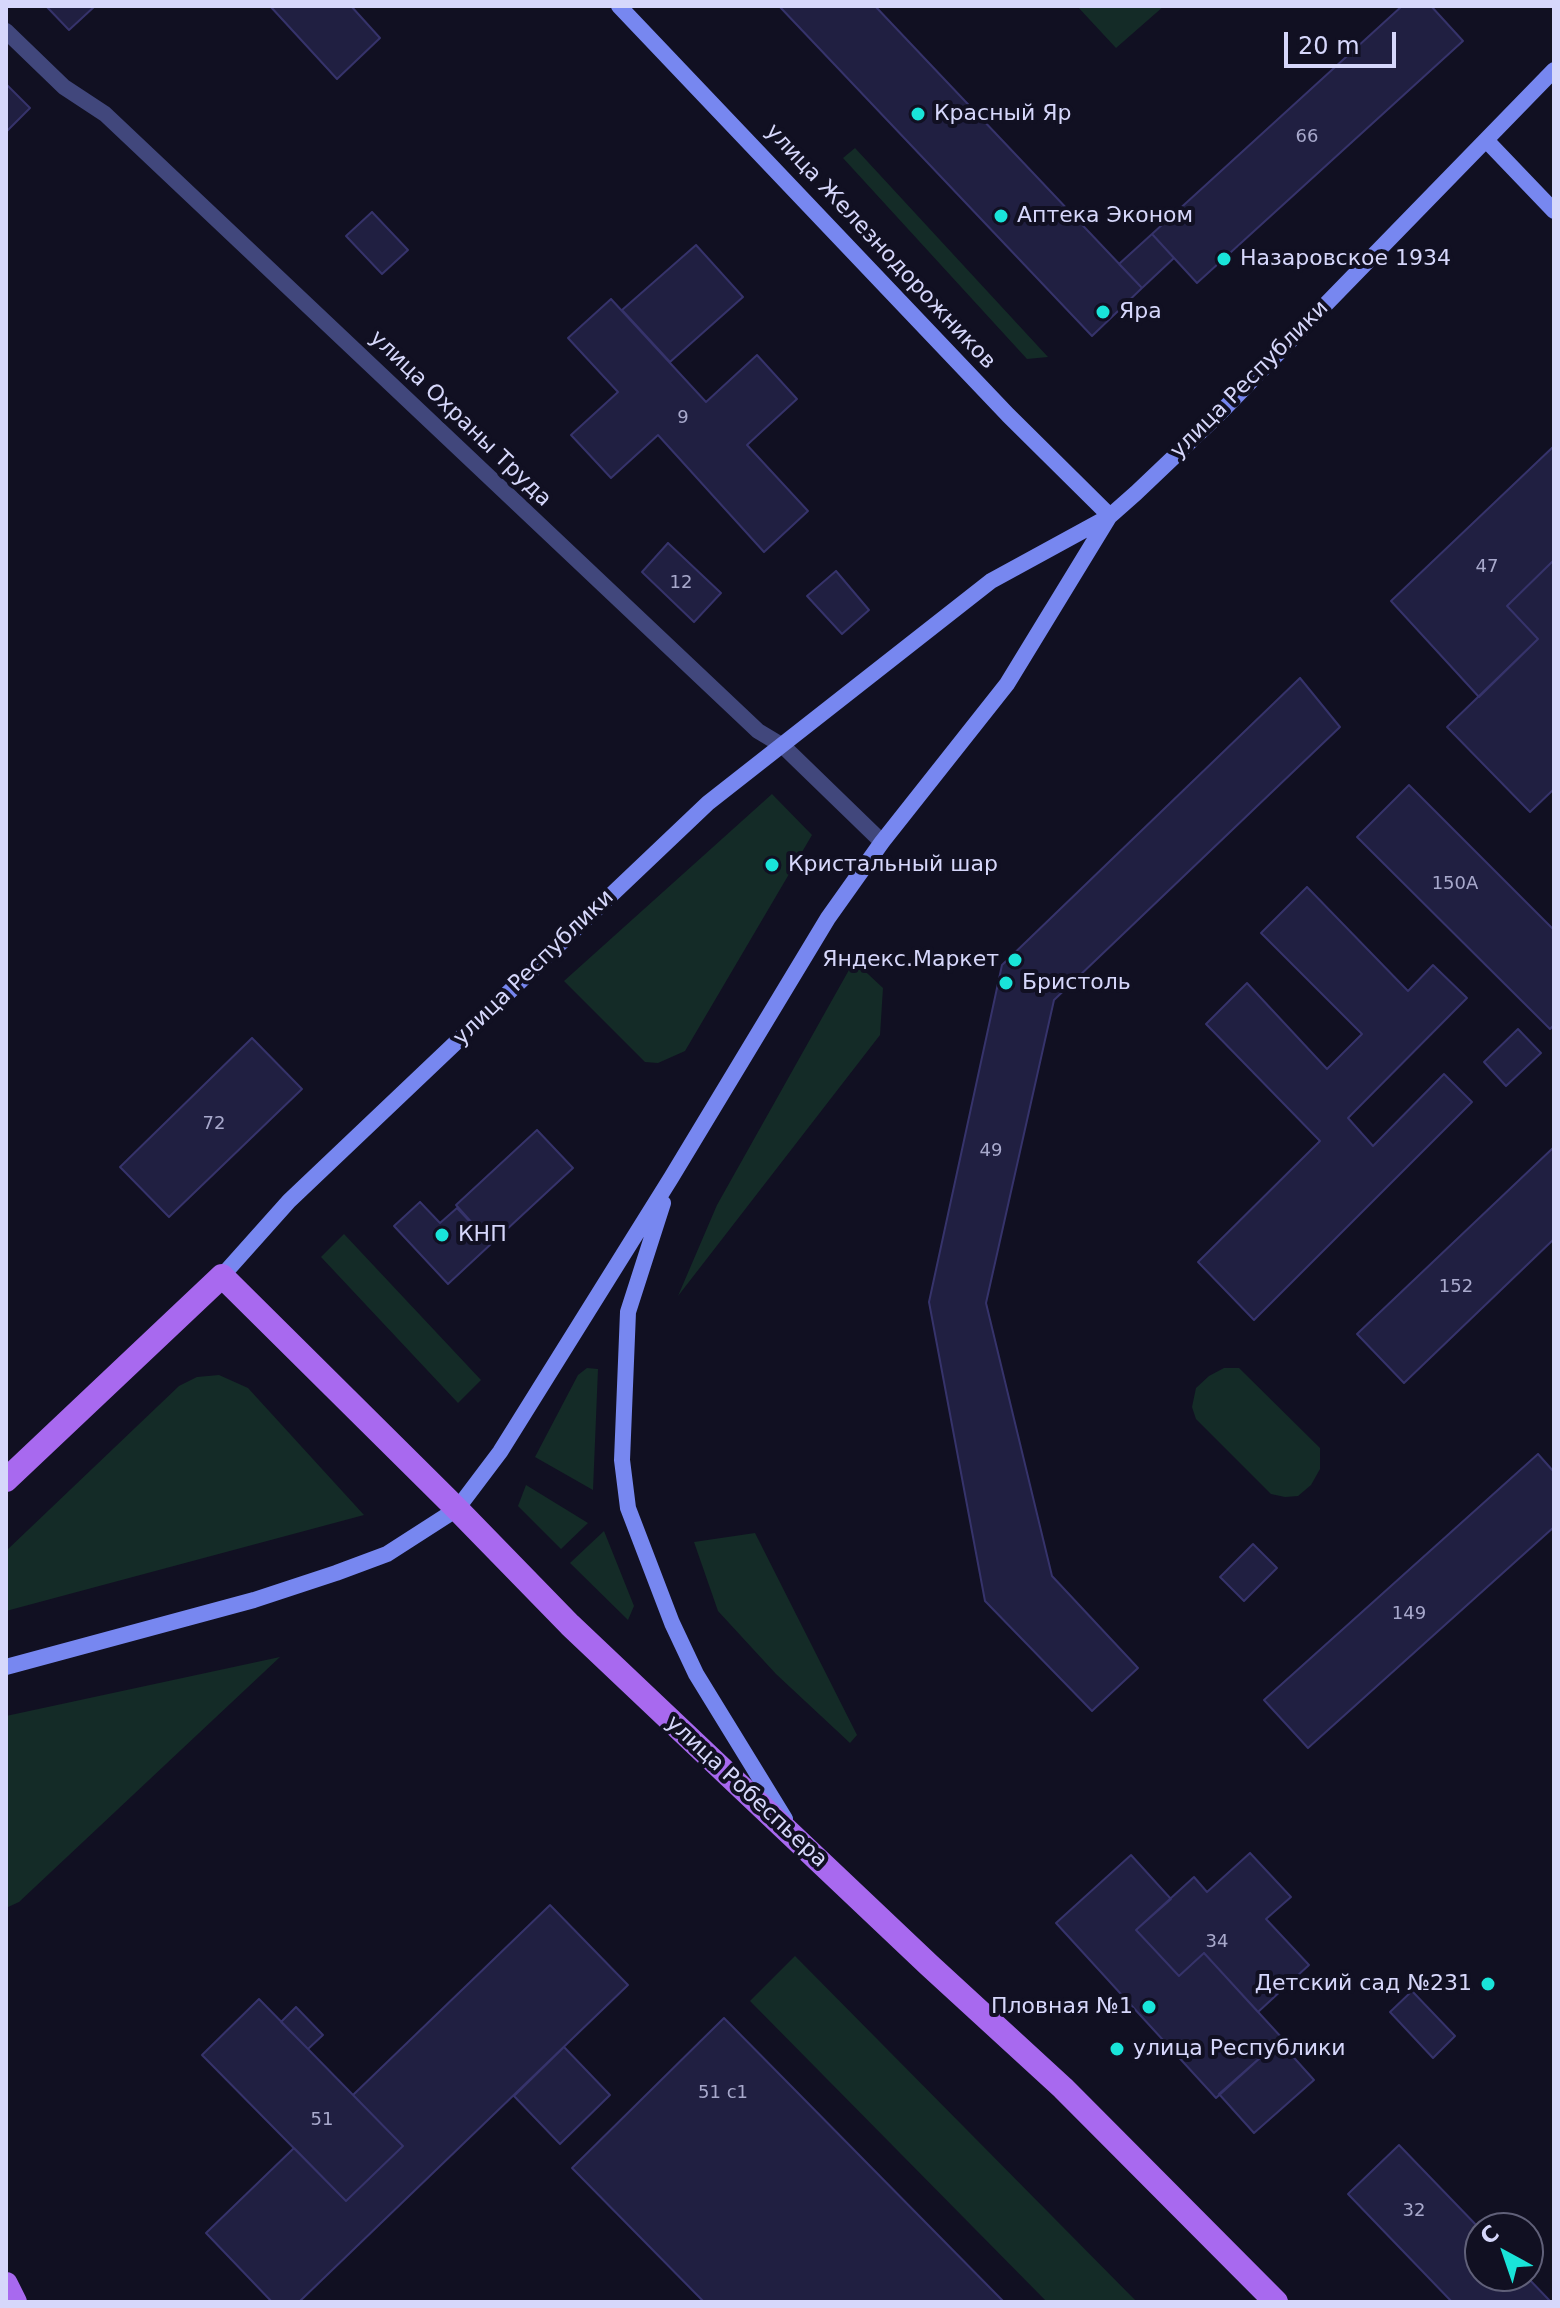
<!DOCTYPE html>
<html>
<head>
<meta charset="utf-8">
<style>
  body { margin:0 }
  #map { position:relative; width:1560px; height:2308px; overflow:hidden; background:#111022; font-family:"DejaVu Sans",sans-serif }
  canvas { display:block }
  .frame { position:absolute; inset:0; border:8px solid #d6d7fb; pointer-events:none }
  .north { position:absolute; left:1464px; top:2212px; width:80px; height:80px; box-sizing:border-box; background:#111022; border:2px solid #606079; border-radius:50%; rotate:320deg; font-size:22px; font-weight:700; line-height:32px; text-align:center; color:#d6d7fb }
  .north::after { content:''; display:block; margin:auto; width:28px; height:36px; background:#19e4d9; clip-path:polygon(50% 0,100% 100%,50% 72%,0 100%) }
  .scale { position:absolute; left:1284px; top:32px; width:112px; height:36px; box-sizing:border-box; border:4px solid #d6d7fb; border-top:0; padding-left:10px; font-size:24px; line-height:28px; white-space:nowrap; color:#d6d7fb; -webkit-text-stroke:6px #111022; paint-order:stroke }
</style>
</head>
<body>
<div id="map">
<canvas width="1560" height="2308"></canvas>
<div class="frame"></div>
<div class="north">С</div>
<div class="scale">20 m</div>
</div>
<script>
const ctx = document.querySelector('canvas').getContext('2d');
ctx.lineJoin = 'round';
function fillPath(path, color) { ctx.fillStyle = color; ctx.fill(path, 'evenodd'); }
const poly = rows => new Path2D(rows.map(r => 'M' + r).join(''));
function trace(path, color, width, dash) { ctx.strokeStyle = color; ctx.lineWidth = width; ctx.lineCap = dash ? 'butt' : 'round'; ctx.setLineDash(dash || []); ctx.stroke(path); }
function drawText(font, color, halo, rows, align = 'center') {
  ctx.font = font + ' "DejaVu Sans",sans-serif'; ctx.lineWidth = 8; ctx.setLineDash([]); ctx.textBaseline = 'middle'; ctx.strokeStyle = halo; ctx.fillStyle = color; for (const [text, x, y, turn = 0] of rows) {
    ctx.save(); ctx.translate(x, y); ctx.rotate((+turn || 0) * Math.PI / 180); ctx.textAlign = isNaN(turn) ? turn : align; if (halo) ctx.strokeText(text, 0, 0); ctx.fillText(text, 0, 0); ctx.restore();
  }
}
fillPath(poly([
  [1077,6,1164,6,1116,48],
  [855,148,1048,357,1027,359,843,158],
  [772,794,812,835,685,1051,658,1063,645,1062,564,981],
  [854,961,883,988,880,1035,678,1296,717,1205],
  [344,1234,481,1380,458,1403,321,1257],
  [587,1368,598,1369,593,1490,535,1457,578,1375],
  [1224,1368,1239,1368,1320,1448,1320,1469,1311,1485,1298,1496,1285,1497,1271,1494,1196,1419,1192,1407,1196,1388,1209,1376],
  [219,1375,248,1388,364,1515,6,1611,6,1551,179,1386,197,1377],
  [526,1485,588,1523,561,1549,518,1506],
  [604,1531,634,1606,628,1620,570,1563],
  [755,1533,857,1735,850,1743,776,1674,718,1611,694,1542],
  [280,1657,19,1902,6,1908,6,1716],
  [795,1956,1137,2302,1047,2302,750,2001]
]), '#142b27');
const building = poly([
  [46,6,95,6,69,30,46,6],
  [270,6,351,6,380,38,337,79,270,6],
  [779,6,875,6,1142,288,1092,336,779,6],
  [1402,6,1431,6,1463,41,1197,283,1152,234,1402,6],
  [6,84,30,108,6,132,6,84],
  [372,212,408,250,382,274,346,236,372,212],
  [1152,234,1174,258,1142,288,1119,264,1152,234],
  [696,245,743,297,670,362,622,310,696,245],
  [611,299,706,402,757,355,797,399,747,445,808,511,764,552,658,435,611,478,571,435,618,392,568,338,611,299],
  [1554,446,1554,560,1507,606,1538,639,1479,697,1391,601,1554,446],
  [668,543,721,593,694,622,642,572,668,543],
  [1554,560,1554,789,1530,812,1447,727,1538,639,1507,606,1554,560],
  [836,571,869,610,842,634,807,596,836,571],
  [1300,678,1340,727,1054,1000,986,1303,1052,1576,1138,1668,1092,1711,985,1601,929,1302,1002,965,1300,678],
  [1409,785,1554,930,1554,1025,1550,1029,1357,837,1409,785],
  [1307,887,1408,991,1433,965,1467,998,1348,1118,1373,1146,1444,1074,1472,1102,1254,1320,1198,1262,1320,1141,1206,1024,1247,983,1327,1069,1362,1034,1261,933,1307,887],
  [1518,1029,1541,1053,1506,1086,1484,1062,1518,1029],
  [252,1038,302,1089,169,1217,120,1167,252,1038],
  [537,1130,573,1168,491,1244,456,1205,537,1130],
  [1554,1147,1554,1239,1404,1383,1357,1334,1554,1147],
  [420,1202,440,1223,457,1208,491,1244,448,1284,394,1226,420,1202],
  [1538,1454,1554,1472,1554,1527,1308,1748,1264,1700,1538,1454],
  [1253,1544,1277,1568,1244,1601,1220,1577,1253,1544],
  [1250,1853,1291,1897,1266,1919,1309,1965,1258,2012,1204,1953,1179,1976,1136,1930,1194,1877,1207,1892,1250,1853],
  [1131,1855,1171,1899,1136,1930,1179,1976,1204,1953,1282,2038,1216,2098,1056,1923,1131,1855],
  [550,1905,628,1985,299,2302,272,2302,206,2233,294,2148,346,2201,403,2146,353,2095,550,1905],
  [1412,1991,1455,2036,1433,2058,1390,2012,1412,1991],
  [259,1999,403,2146,346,2201,202,2055,259,1999],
  [296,2007,323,2035,308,2049,281,2022,296,2007],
  [724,2018,1004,2302,704,2302,572,2168,724,2018],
  [1279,2041,1314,2080,1254,2133,1219,2094,1279,2041],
  [564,2047,610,2095,560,2144,514,2096,564,2047],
  [1399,2145,1480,2229,1480,2276,1526,2276,1551,2302,1452,2302,1348,2194,1399,2145]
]);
fillPath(building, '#201f41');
trace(building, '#36336b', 2);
trace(poly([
  [6,31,64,87,105,114,758,731,783,746,882,842]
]), '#41477c', 16);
trace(poly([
  [619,6,1008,415,1110,516],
  [1486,140,1554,211],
  [663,1203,628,1312,622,1460,628,1508,672,1623,696,1674,785,1819],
  [222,1276,289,1201,708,803,991,581,1110,516,1136,493,1218,415,1554,70],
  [6,1667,254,1600,336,1573,387,1554,457,1509,500,1452,671,1178,828,918,882,842,1007,684,1109,517]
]), '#7787f0', 16);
trace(poly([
  [6,1480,222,1276,457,1509,570,1625,929,1965,1063,2088,1276,2302],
  [6,2284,15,2302]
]), '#a869ef', 24);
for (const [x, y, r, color] of [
  [918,114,8,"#19e4d9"],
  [1001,216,8,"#19e4d9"],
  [1224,259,8,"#19e4d9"],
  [1103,312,8,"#19e4d9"],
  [772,865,8,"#19e4d9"],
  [1015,960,8,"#19e4d9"],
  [1006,983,8,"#19e4d9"],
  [442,1235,8,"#19e4d9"],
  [1488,1984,8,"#19e4d9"],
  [1149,2007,8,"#19e4d9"],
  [1117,2049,8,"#19e4d9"]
]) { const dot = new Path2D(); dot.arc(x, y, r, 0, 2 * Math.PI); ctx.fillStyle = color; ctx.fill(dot); trace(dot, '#111022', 3); }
drawText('18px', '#a8a9cc', null, [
  ["66",1307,137],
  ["9",683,418],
  ["47",1487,567],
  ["12",681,583],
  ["150А",1455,884],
  ["72",214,1124],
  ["49",991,1151],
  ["152",1456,1287],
  ["149",1409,1614],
  ["34",1217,1942],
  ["51 с1",723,2093],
  ["51",322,2120],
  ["32",1414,2211]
]);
drawText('22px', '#d6d7fb', '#111022', [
  ["Красный Яр",934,114],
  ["Аптека Эконом",1017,216],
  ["Назаровское 1934",1240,259],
  ["Яра",1119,312],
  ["Кристальный шар",788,865],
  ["Яндекс.Маркет",999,960,"right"],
  ["Бристоль",1022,983],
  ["КНП",458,1235],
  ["Детский сад №231",1472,1984,"right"],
  ["Пловная №1",1133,2007,"right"],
  ["улица Республики",1133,2049]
], 'left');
drawText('22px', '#d6d7fb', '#111022', [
  ["улица Железнодорожников",880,247,47],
  ["улица Республики",1250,380,-45],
  ["улица Охраны Труда",460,419,44],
  ["улица Республики",534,968,-44],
  ["улица Робеспьера",746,1792,43]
]);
</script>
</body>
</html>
